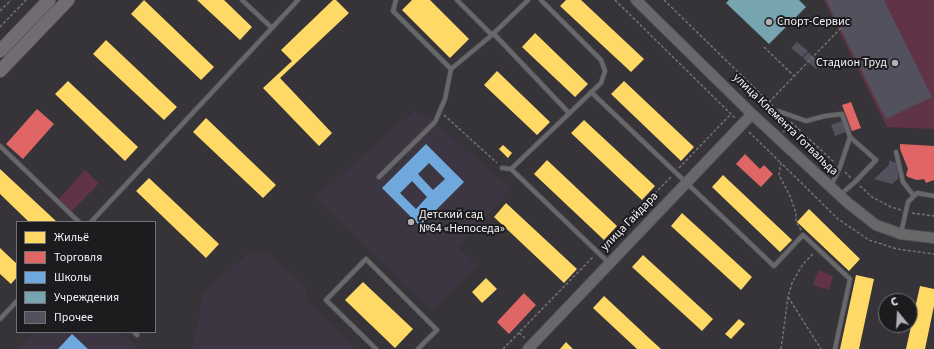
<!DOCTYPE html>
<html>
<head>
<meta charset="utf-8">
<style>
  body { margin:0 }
  #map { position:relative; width:934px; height:349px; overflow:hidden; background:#363438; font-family:"Source Sans 3",sans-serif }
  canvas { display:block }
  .legend { position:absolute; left:16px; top:221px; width:140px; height:112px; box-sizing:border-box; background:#1c1b1e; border:1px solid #727175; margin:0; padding:5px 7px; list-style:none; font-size:12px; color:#f4f2f7 }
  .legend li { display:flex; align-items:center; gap:8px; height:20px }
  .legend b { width:20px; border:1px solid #727175 }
  .north { position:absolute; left:878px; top:293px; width:40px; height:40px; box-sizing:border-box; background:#1c1b1e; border:1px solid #727175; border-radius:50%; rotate:342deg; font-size:11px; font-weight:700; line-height:16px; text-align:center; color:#f4f2f7 }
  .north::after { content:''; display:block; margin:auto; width:14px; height:18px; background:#b2b0b4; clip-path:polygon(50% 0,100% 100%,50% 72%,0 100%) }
</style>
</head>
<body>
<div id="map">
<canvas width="934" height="349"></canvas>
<ul class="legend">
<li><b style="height:11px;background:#ffd966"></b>Жильё</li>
<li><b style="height:11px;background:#e06666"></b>Торговля</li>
<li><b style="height:11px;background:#6fa8dc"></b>Школы</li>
<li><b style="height:11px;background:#76a5af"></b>Учреждения</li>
<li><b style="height:11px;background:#52515d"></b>Прочее</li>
</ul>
<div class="north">С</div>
</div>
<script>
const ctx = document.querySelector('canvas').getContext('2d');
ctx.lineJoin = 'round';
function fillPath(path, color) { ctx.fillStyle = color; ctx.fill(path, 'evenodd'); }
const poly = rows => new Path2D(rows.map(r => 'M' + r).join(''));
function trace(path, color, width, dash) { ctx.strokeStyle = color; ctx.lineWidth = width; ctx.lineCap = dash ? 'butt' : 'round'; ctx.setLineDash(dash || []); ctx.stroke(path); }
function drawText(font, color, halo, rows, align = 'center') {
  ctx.font = font + ' "Source Sans 3",sans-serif'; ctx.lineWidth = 4; ctx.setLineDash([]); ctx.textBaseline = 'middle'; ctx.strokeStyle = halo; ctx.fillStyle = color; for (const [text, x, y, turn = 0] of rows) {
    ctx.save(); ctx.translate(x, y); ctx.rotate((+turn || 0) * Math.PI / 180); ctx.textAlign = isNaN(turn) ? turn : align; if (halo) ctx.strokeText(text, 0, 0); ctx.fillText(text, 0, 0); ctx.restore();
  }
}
fillPath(poly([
  [414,111,435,122,511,189,458,247,477,265,431,311,316,197],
  [267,253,306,287,306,300,356,349,192,349,204,293,246,255],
  [33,332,121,332,139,349,17,349]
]), '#3c3642');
fillPath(poly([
  [824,0,934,0,934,129,887,127],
  [85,170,99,183,72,211,59,199],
  [818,270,833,276,829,290,813,285]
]), '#613346');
fillPath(poly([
  [144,0,214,67,201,80,131,14],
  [197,0,224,0,252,27,240,40],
  [333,0,336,0,349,13,280,78,332,133,319,146,263,88,292,61,281,50],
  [412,0,430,0,469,39,450,58,402,10],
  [566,0,581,0,644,59,631,72,560,6],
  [535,33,588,84,575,97,522,47],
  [106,40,177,107,164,120,93,54],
  [497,71,550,122,537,135,484,85],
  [68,81,138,147,125,161,55,94],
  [624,81,694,147,681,161,611,94],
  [206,118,276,185,263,198,193,132],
  [584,120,655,186,642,200,571,133],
  [503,145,512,153,508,158,499,149],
  [547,160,617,226,604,240,534,174],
  [0,169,57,222,29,222,0,194],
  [723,175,792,240,780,252,712,187],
  [149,178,219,244,206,258,136,191],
  [506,203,577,269,564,283,494,217],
  [809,209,860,259,849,271,797,222],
  [682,213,752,277,741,290,671,226],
  [0,248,17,264,17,277,11,284,0,274],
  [643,255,713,319,702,331,632,267],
  [856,275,874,279,859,349,840,349],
  [486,278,497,289,482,303,472,292],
  [363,282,413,329,395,348,345,300],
  [920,286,934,289,934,306,925,349,906,349],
  [604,296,650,339,661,349,637,349,593,308],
  [739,319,745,324,731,339,725,334],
  [566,342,573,349,560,349]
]), '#ffd966');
fillPath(poly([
  [851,102,861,128,852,131,842,105],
  [37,109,54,124,23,159,6,144],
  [900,144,934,146,934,180,926,183,924,179,917,180,908,177,906,175,908,169,900,149],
  [745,154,760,169,764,165,773,174,761,187,736,164],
  [524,293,536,305,509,334,497,322]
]), '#e06666');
fillPath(poly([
  [426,144,464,182,420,226,382,188],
  [429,163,445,179,433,190,418,174],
  [412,181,427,197,416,209,400,193],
  [72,334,88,349,58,349]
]), '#6fa8dc');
fillPath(poly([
  [729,0,799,0,806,7,769,44,726,3]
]), '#76a5af');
fillPath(poly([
  [826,0,884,0,932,97,886,119],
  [797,42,808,51,802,57,791,48],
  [808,52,821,64,816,69,803,58],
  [847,119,851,130,835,136,831,125],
  [889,161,898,163,898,179,892,184,874,179,889,165]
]), '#52515d');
const service = poly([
  [242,0,272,28],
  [396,0,393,11,451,69,492,35],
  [457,0,492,35,528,0],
  [493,33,569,113],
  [591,92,774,266,803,235,850,279,835,349],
  [778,111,806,121,825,116,842,114,850,137,840,167,831,186],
  [0,146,79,222],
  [896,152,903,182,914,196],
  [502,168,511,169,601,83,605,71,601,60,541,0],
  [511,169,609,263],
  [379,177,435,122,445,99,451,69],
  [840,195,855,182,876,160,850,137],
  [91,222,298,0],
  [901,233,908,202,917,193,934,196],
  [0,319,17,301],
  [134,332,137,335],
  [376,349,326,300,366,259,437,330,418,349]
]);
const tertiary = poly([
  [636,0,752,114,848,203,876,225,901,234,934,238],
  [528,349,752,114]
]);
const primary = poly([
  [0,51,49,0],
  [0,71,68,0]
]);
trace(service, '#515053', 5.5);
trace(tertiary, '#515053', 12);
trace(primary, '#515053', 14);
trace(poly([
  [615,0,735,118],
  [664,0,773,106],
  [0,11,11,0],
  [0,27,26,0],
  [764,47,794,76],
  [740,89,747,82],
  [769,102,841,28],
  [444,115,497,163],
  [791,122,835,163],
  [749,132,781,163],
  [783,132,792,124],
  [679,168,731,114],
  [845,172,851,178],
  [860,186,872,197,891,207,901,210],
  [912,213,934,216],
  [801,230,796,222,796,213,790,196,779,175,781,163,838,219,869,240,897,249,934,254],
  [602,247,671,177],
  [788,297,821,349],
  [519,333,525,338],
  [503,349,593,257],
  [781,349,788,297,792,283,803,264,814,253]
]), '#737274', 1.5, [3, 2]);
trace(service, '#68676a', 4);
trace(tertiary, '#68676a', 10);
trace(primary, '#716b72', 13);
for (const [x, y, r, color] of [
  [769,22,4,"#b2b0b4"],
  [895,63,4,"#b2b0b4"],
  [411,222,4,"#b2b0b4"]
]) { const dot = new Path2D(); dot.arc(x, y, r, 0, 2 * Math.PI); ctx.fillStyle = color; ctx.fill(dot); trace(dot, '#1c1b1e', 1.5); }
drawText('12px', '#f4f2f7', '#1c1b1e', [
  ["Спорт-Сервис",777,22],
  ["Стадион Труд",887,63,"right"],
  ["Детский сад",419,215],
  ["№64 «Непоседа»",419,229]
], 'left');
drawText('12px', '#f4f2f7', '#1c1b1e', [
  ["улица Клемента Готвальда",785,125,44],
  ["улица Гайдара",630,222,-46]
]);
</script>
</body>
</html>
